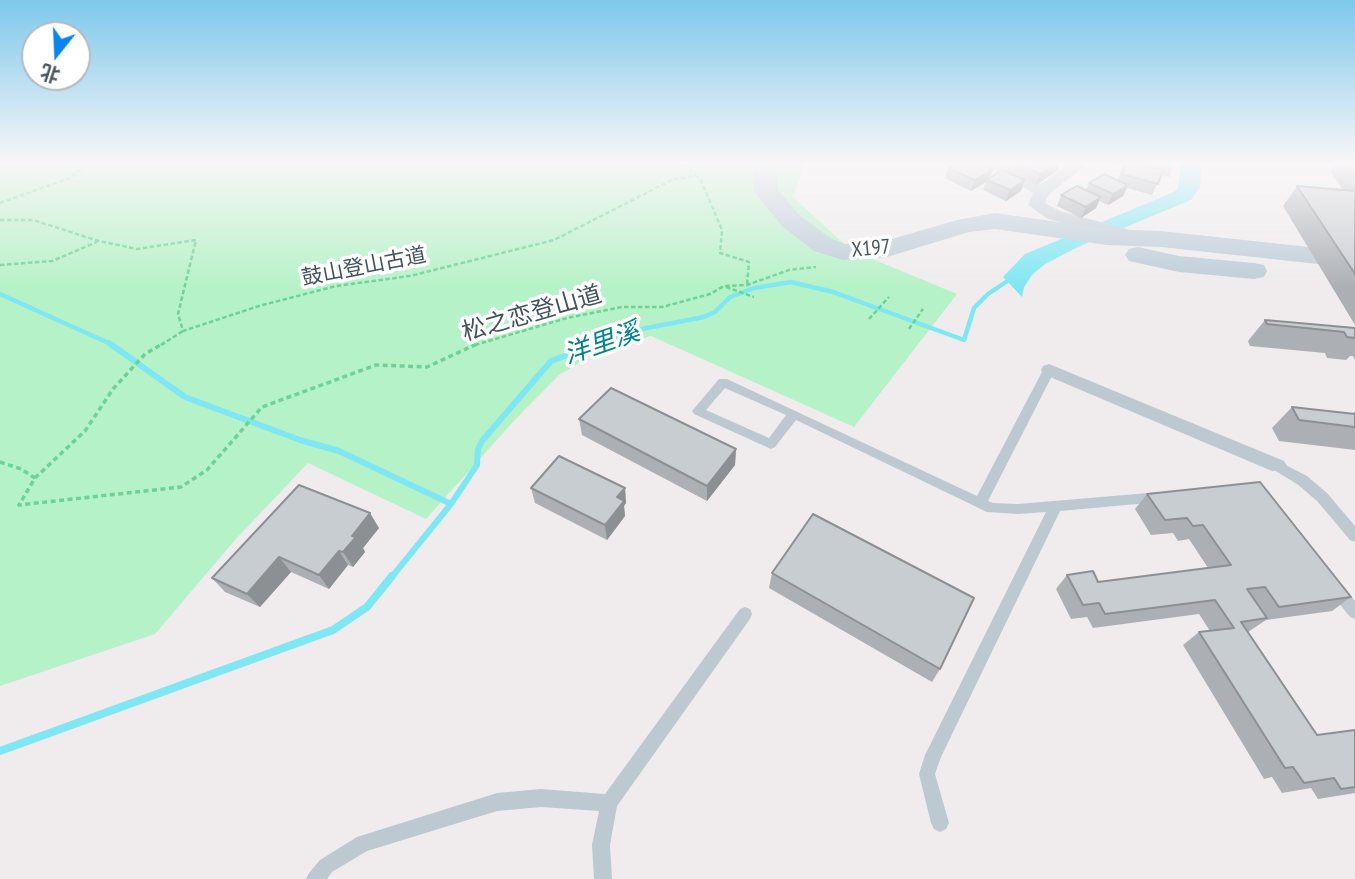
<!DOCTYPE html>
<html>
<head>
<meta charset="utf-8">
<style>
  body { margin:0 }
  #map { position:relative; width:1355px; height:879px; overflow:hidden; background:#f0eced; font-family:"PT Sans Narrow","Noto Sans SC",sans-serif }
  canvas { display:block }
  .north { position:absolute; left:21px; top:21px; width:70px; height:70px; box-sizing:border-box; background:#fff; border:2px solid #b4babe; border-radius:50%; rotate:198deg; font-size:19px; font-weight:700; line-height:28px; text-align:center; color:#43535c }
  .north::after { content:''; display:block; margin:auto; width:24px; height:32px; background:#0a85ed; clip-path:polygon(50% 0,100% 100%,50% 72%,0 100%) }
</style>
</head>
<body>
<div id="map">
<canvas width="1355" height="879"></canvas>
<div class="north">北</div>
</div>
<script>
const ctx = document.querySelector('canvas').getContext('2d');
ctx.lineJoin = 'round';
function fillPath(path, color) { ctx.fillStyle = color; ctx.fill(path, 'evenodd'); }
const poly = rows => new Path2D(rows.map(r => 'M' + r).join(''));
function trace(path, color, width, dash) { ctx.strokeStyle = color; ctx.lineWidth = width; ctx.lineCap = dash ? 'butt' : 'round'; ctx.setLineDash(dash || []); ctx.stroke(path); }
function drawText(font, color, halo, rows, align = 'center') {
  ctx.font = font + ' "PT Sans Narrow","Noto Sans SC",sans-serif'; ctx.lineWidth = 7; ctx.setLineDash([]); ctx.textBaseline = 'middle'; ctx.strokeStyle = halo; ctx.fillStyle = color; for (const [text, x, y, turn = 0] of rows) {
    ctx.save(); ctx.translate(x, y); ctx.rotate((+turn || 0) * Math.PI / 180); ctx.textAlign = isNaN(turn) ? turn : align; if (halo) ctx.strokeText(text, 0, 0); ctx.fillText(text, 0, 0); ctx.restore();
  }
}
fillPath(poly([
  [805,163,793,197,851,250,957,294,854,427,651,336,594,354,559,375,512,423,426,519,308,463,236,539,155,634,0,686,0,164]
]), '#b6f2c7');
fillPath(poly([
  [1181,163,1202,163,1200,187,1191,200,1080,246,1045,264,1032,275,1024,287,1022,297,1003,277,1025,254,1174,192,1178,188]
]), '#7fe7f3');
trace(poly([
  [0,294,113,345],
  [595,345,631,331,704,317,715,312,730,297,754,288,791,282,833,292,964,340,974,308,988,294,1012,278]
]), '#7fe7f3', 4.5);
trace(poly([
  [109,343,185,397,300,440,339,451,451,504,477,465,478,449,482,441,551,361,600,343],
  [391,578,451,504]
]), '#7fe7f3', 6);
trace(poly([
  [0,751,333,630,367,607,392,576]
]), '#7fe7f3', 8);
trace(poly([
  [685,163,695,175],
  [0,203,70,178,89,163],
  [0,220,33,220,99,241,137,249,196,240,178,314,183,331,259,306,336,286,410,276,554,240,672,180,695,176,700,178,722,230,720,253,749,262,747,285],
  [0,265,52,261,97,242],
  [726,287,754,297],
  [869,319,889,297],
  [909,329,923,309],
  [161,345,183,331],
  [475,345,567,318,622,307,662,307,710,294,724,286,747,285,789,270,816,267]
]), '#6bd395', 2.5, [4.5, 2.5]);
trace(poly([
  [0,462,21,469,35,478,19,505,181,487,207,470,262,407,376,365,427,367,479,343],
  [35,478,85,431,113,389,145,354,164,343]
]), '#6bd395', 3.5, [5, 3.5]);
fillPath(poly([
  [1049,366,1055,370,988,501,993,503,1018,504,1160,492,1165,493,1167,497,1165,501,1160,502,1060,511,941,757,935,774,949,823,946,829,940,832,934,829,931,823,919,774,925,755,1046,512,1018,514,987,512,796,420,775,447,771,449,694,414,692,411,719,379,727,379,977,496,1043,370,1049,366],
  [725,388,786,415,769,438,706,410,725,388],
  [1278,461,1307,476,1327,493,1355,526,1355,542,1350,540,1317,501,1297,484,1274,470,1272,466,1274,462,1278,461],
  [1336,582,1341,583,1355,601,1355,619,1350,617,1331,593,1329,588,1331,583,1336,582],
  [745,607,750,609,752,614,750,619,617,806,610,845,612,879,594,879,592,845,599,811,541,807,497,811,367,851,332,872,327,879,306,879,309,873,320,860,357,837,497,793,541,789,605,794,740,609,745,607]
]), '#bcc9d1');
fillPath(poly([
  [1049,364,1284,461,1287,466,1284,471,1272,471,1043,374,1041,370,1043,366,1049,364]
]), '#bcc9d1');
fillPath(poly([
  [983,163,1003,163,1041,184,1071,163,1089,163,1049,194,1045,203,1060,211,1129,230,1132,234,1123,239,1048,219,1028,205,1033,193,983,163]
]), '#bcc9d1');
fillPath(poly([
  [753,163,775,163,778,190,800,216,832,239,845,244,885,241,957,220,995,213,1107,229,1161,231,1355,252,1355,268,1161,247,1107,245,995,229,969,232,887,257,843,260,814,251,782,226,754,191,753,163],
  [1138,247,1179,256,1254,263,1264,265,1267,271,1264,277,1254,279,1179,272,1129,261,1125,255,1129,249,1138,247]
]), '#bdcdd8');
fillPath(poly([
  [1008,164,1060,164,1057,171,1036,185,1005,171],
  [1113,164,1175,164,1169,177,1161,175,1152,195,1127,188,1123,196,1108,205,1099,201,1096,208,1081,218,1057,206,1061,195,1086,190,1089,183,1117,180,1124,166],
  [1336,164,1355,164,1355,325,1283,206,1297,186,1343,190,1330,171],
  [948,168,990,178,1021,191,1006,201,983,190,986,182,971,191,945,178],
  [1265,320,1355,328,1355,360,1353,356,1350,356,1346,360,1327,358,1325,353,1250,346,1248,341],
  [1292,407,1352,414,1355,411,1355,450,1279,441,1272,428],
  [579,419,736,449,735,465,707,501,582,435],
  [531,488,625,488,626,503,624,506,625,516,607,540,535,503],
  [1147,494,1351,597,1332,611,1266,620,1248,632,1317,735,1355,730,1355,793,1318,799,1311,788,1282,793,1272,777,1264,779,1183,645,1199,632,1210,631,1199,614,1093,628,1087,617,1071,619,1056,589,1067,575,1098,582,1208,568,1189,539,1178,541,1173,533,1151,535,1135,509],
  [379,528,363,548,365,552,353,567,348,565,329,589,291,572,260,607,225,592,212,578],
  [772,573,940,669,932,682,769,588]
]), '#acb0b5');
fillPath(poly([
  [1057,164,1060,164,1057,171,1036,185,1040,174],
  [993,169,990,179,987,180,986,182,971,191,975,180],
  [1025,180,1021,191,1006,201,1010,190],
  [1128,185,1123,196,1108,205,1113,194],
  [1101,197,1096,208,1081,218,1086,207],
  [736,449,735,465,707,501,707,486],
  [625,488,626,503,624,506,625,516,607,540,605,525,617,497],
  [370,513,379,528,363,548,365,552,353,567,343,552,352,536],
  [339,551,348,565,329,589,319,575],
  [279,557,291,572,260,607,247,594]
]), '#8c9093');
const building = poly([
  [955,164,982,164,993,169,975,180,948,168,955,164],
  [1017,164,1057,164,1040,174,1017,164],
  [1126,164,1138,164,1163,170,1158,184,1121,174,1126,164],
  [1002,170,1025,180,1010,190,987,180,1002,170],
  [1104,174,1128,185,1113,194,1089,183,1104,174],
  [1077,186,1101,197,1086,207,1061,195,1077,186],
  [1297,186,1355,191,1355,274,1297,186],
  [1265,320,1355,328,1355,338,1347,337,1344,332,1267,324,1265,320],
  [611,388,736,449,707,486,579,419,611,388],
  [1292,407,1355,414,1355,427,1299,420,1292,407],
  [559,456,625,488,617,497,624,501,605,525,531,488,559,456],
  [1260,482,1351,597,1279,607,1265,587,1247,589,1267,618,1241,622,1317,735,1355,730,1355,787,1341,789,1334,778,1304,783,1293,767,1285,768,1199,632,1234,628,1215,600,1105,614,1099,603,1083,605,1067,575,1093,571,1098,582,1231,565,1203,525,1193,526,1187,518,1165,520,1147,494,1260,482],
  [299,485,370,513,352,536,356,537,343,552,339,551,319,575,279,557,247,594,212,578,299,485],
  [813,514,974,598,940,669,772,573,813,514]
]);
fillPath(building, '#c8cdd2');
trace(building, '#8c9093', 2);
const sky = ctx.createLinearGradient(0, 0, 0, 287);
sky.addColorStop(0, '#7ec8ec');
sky.addColorStop(0.57, '#f8f6f7');
sky.addColorStop(1, '#f8f6f700');
ctx.fillStyle = sky;
ctx.fillRect(0, 0, 1355, 287);
drawText('21px', '#43535c', '#fff', [
  ["X197",871,249,-5],
  ["鼓山登山古道",364,267,-11]
]);
drawText('24px', '#43535c', '#fff', [
  ["松之恋登山道",532,314,-16]
]);
drawText('italic 26px', '#038392', '#fff', [
  ["洋里溪",602,344,-19]
]);
</script>
</body>
</html>
